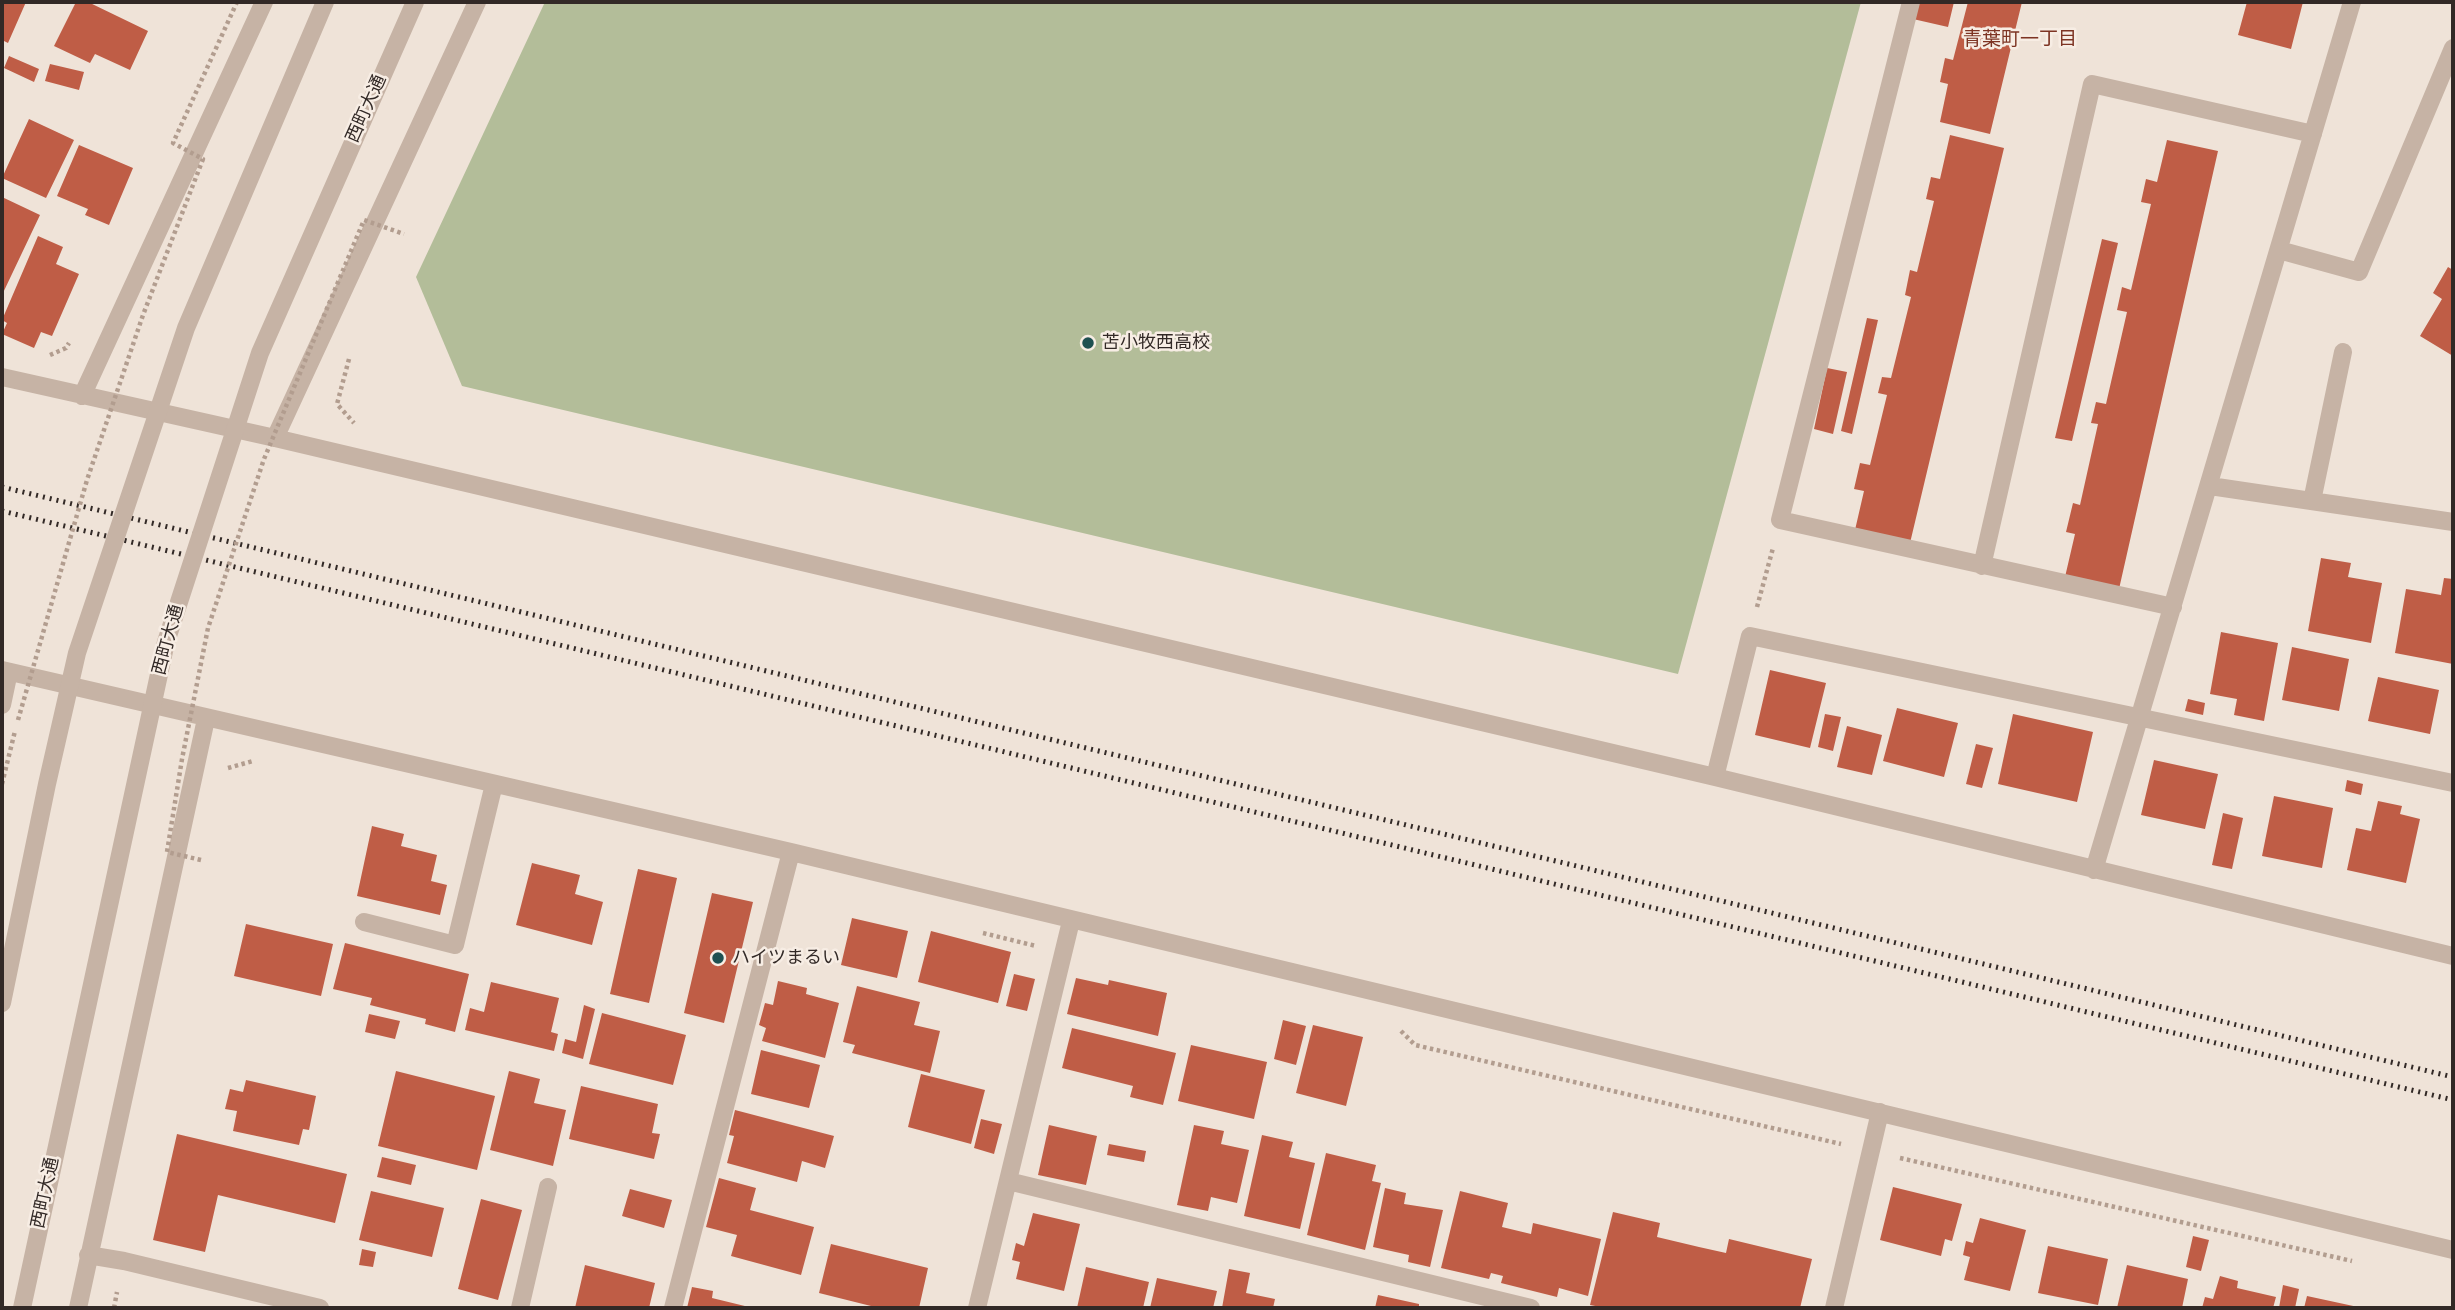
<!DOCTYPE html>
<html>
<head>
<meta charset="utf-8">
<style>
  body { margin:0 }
  #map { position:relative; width:2455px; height:1310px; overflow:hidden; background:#efe3d8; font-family:Poppins,sans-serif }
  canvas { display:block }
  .frame { position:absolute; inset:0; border:4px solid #322926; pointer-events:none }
</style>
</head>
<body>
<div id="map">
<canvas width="2455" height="1310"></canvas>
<div class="frame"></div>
</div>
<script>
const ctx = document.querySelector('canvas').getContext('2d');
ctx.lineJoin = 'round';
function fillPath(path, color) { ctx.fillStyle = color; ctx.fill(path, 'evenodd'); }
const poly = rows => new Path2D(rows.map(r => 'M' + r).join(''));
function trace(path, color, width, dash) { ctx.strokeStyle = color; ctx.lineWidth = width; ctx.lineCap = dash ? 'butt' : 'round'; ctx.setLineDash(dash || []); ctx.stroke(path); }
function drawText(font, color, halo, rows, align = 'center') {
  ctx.font = font + ' Poppins,"Noto Sans JP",sans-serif'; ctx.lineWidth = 5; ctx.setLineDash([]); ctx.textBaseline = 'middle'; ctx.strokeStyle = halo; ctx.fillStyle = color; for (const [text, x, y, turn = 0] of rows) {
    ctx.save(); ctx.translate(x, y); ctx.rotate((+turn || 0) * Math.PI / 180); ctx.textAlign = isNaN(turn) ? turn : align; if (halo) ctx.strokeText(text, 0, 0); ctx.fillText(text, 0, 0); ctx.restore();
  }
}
fillPath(poly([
  [545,2,1861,2,1678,674,462,386,416,277]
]), '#b3bd99');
fillPath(poly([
  [2,2,26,2,8,43,2,40],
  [76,2,88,2,148,31,130,70,95,54,90,63,54,46],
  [1918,2,1954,2,1948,27,1913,19],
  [1968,2,2022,2,1990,134,1940,122,1948,84,1940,82,1945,58,1953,60],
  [2247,2,2303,2,2291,49,2238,35],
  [9,56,39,69,34,82,4,68],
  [50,64,84,72,79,90,45,81],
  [29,119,74,140,46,198,2,178],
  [1950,135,2004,148,1910,543,1855,530,1864,491,1854,489,1860,463,1870,465,1887,395,1878,393,1882,377,1891,378,1911,297,1905,295,1910,270,1917,272,1934,201,1926,199,1931,177,1940,179],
  [2167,140,2218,151,2119,589,2065,577,2075,534,2066,532,2073,503,2080,505,2098,424,2091,423,2096,402,2106,404,2127,312,2117,310,2122,287,2131,290,2151,204,2141,202,2146,179,2157,182],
  [79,145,133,168,109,225,85,215,88,209,57,196],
  [2,197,40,215,2,295],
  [38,236,63,247,56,264,79,274,52,336,41,332,34,348,2,334,7,323,2,320],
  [2102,239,2118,243,2072,441,2055,438],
  [2448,267,2453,270,2453,356,2420,336,2442,299,2433,293],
  [1867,318,1878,320,1852,434,1841,431],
  [1827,368,1847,372,1833,434,1814,429],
  [2321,558,2351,563,2348,577,2382,583,2371,643,2308,631],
  [2444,578,2453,579,2453,664,2395,653,2406,589,2441,595],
  [2221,632,2278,643,2264,721,2234,715,2237,699,2210,694],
  [2292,647,2349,659,2339,711,2282,700],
  [1770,670,1826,683,1810,748,1755,735],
  [2378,677,2439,690,2430,734,2368,721],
  [2188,699,2205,703,2203,715,2185,711],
  [1897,708,1958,723,1944,777,1883,761],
  [1825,714,1841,717,1833,751,1818,747],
  [2013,714,2093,732,2077,802,1998,784],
  [1847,726,1882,735,1872,775,1837,767],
  [1976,744,1993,748,1982,788,1966,784],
  [2154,760,2218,774,2205,829,2141,815],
  [2347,780,2363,784,2361,795,2345,791],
  [2274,796,2333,808,2322,868,2262,856],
  [2378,801,2402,806,2400,814,2420,819,2406,883,2347,870,2356,828,2371,831],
  [2223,813,2243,818,2232,869,2212,865],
  [372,826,404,834,401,846,437,855,431,881,447,885,440,915,357,896],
  [532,863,580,875,575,894,603,902,592,945,516,925],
  [638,869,677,878,649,1003,610,994],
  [712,893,753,902,724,1023,684,1013],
  [852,918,908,931,897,978,841,965],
  [246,924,333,944,321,996,234,976],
  [931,931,1011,952,998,1003,918,982],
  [345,943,469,974,455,1032,425,1024,426,1019,370,1005,372,998,333,989],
  [1014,974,1035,979,1027,1011,1006,1006],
  [1076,978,1108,985,1109,980,1167,993,1158,1036,1067,1014],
  [778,981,807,988,806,994,839,1003,825,1058,762,1041,766,1028,759,1025,765,1003,773,1005],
  [491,982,559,998,551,1032,558,1034,554,1051,465,1030,470,1008,484,1012],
  [857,986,920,1002,914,1025,940,1031,930,1073,852,1053,855,1045,843,1042],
  [584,1005,595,1009,583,1059,562,1053,565,1039,576,1042],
  [602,1013,686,1035,673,1085,589,1064],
  [369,1014,400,1021,395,1039,365,1032],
  [1283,1020,1306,1026,1296,1065,1274,1059],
  [1313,1025,1363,1037,1346,1106,1296,1093],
  [1072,1028,1176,1053,1163,1105,1130,1097,1133,1086,1062,1068],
  [1191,1045,1267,1062,1254,1119,1178,1101],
  [761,1050,820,1065,809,1108,751,1094],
  [396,1071,495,1096,477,1170,378,1146],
  [509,1071,540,1079,534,1103,566,1110,553,1166,490,1150],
  [921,1074,985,1090,971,1144,908,1127],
  [246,1080,316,1096,309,1130,303,1129,299,1145,233,1131,237,1111,225,1109,230,1089,243,1092],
  [581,1086,658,1104,652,1133,660,1134,654,1159,569,1139],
  [735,1110,834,1136,825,1168,802,1161,797,1182,727,1163,734,1136,729,1135],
  [981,1119,1002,1124,994,1154,974,1148],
  [1049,1125,1097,1136,1086,1185,1038,1175],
  [1194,1125,1224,1131,1221,1144,1249,1150,1237,1203,1211,1197,1208,1211,1177,1205],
  [177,1134,347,1174,335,1223,218,1195,205,1252,153,1240],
  [1262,1135,1293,1142,1289,1157,1315,1163,1300,1229,1244,1216],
  [1109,1144,1146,1151,1144,1162,1107,1155],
  [1326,1153,1376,1165,1372,1181,1381,1183,1365,1250,1307,1235],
  [382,1157,416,1165,411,1185,377,1177],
  [719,1178,756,1188,750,1210,814,1227,801,1275,731,1256,737,1235,706,1227],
  [1893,1187,1962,1204,1952,1241,1945,1239,1941,1256,1880,1240],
  [1385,1188,1406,1193,1404,1204,1443,1210,1430,1267,1408,1262,1409,1255,1373,1247],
  [630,1189,672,1200,664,1228,622,1216],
  [371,1191,444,1208,432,1257,359,1240],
  [1460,1191,1508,1203,1502,1227,1531,1234,1533,1223,1601,1239,1588,1296,1559,1288,1557,1297,1501,1283,1503,1276,1491,1273,1489,1279,1441,1268],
  [481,1199,522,1210,498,1300,458,1289],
  [1613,1212,1660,1223,1657,1237,1699,1247,1726,1253,1729,1239,1812,1259,1800,1308,1606,1308,1590,1305],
  [1033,1213,1080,1224,1064,1291,1016,1279,1020,1262,1012,1260,1016,1243,1024,1246],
  [1980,1218,2026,1230,2010,1291,1964,1280,1970,1257,1963,1255,1966,1241,1973,1243],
  [2193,1236,2209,1240,2201,1271,2186,1267],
  [831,1244,928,1268,919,1308,879,1308,819,1293],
  [2048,1246,2108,1259,2098,1305,2038,1293],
  [362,1249,376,1252,373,1267,359,1265],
  [585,1265,655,1283,649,1308,575,1308],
  [2127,1265,2188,1279,2182,1308,2117,1308],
  [1086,1267,1149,1282,1143,1308,1077,1308],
  [1229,1269,1250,1273,1246,1293,1275,1299,1273,1308,1222,1308],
  [2220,1276,2238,1281,2237,1288,2276,1297,2273,1308,2202,1308,2205,1297,2213,1299],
  [1157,1278,1217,1291,1213,1308,1150,1308],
  [2283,1285,2299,1289,2295,1308,2279,1308],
  [692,1287,713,1291,712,1298,753,1308,687,1308],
  [1378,1295,1419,1304,1419,1308,1375,1308],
  [2307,1296,2358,1307,2358,1308,2304,1308]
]), '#bf5d46');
trace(poly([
  [50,355,66,348,69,343],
  [349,359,337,404,354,423],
  [1757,607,1773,548],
  [228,768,253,761],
  [2,784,15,731],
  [983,933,1036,946],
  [1401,1031,1415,1045,1841,1144],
  [1900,1158,2352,1261],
  [114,1308,117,1292]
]), '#b29d8f', 4.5, [3.5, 3.5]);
trace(poly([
  [1911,2,1780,520,2173,607],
  [2279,250,2359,272,2453,48],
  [2,377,275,438,1715,777,2453,956],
  [82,396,264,2],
  [275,438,477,2],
  [2210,486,2453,522],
  [2312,501,2343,352],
  [1982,566,2092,84,2313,134],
  [2,670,791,852,2453,1250],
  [2,705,9,672],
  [1715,777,1750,636,2453,783],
  [2094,870,2352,2],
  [364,922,455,945,494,784],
  [1008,1181,1531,1308],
  [88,1255,124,1261,320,1308],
  [78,1308,206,719],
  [520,1308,548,1187],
  [673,1308,791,852],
  [977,1308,1071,921],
  [1834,1308,1880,1112]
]), '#c6b3a5', 18);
trace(poly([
  [2,487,2453,1077],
  [2,511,2453,1100]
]), '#322926', 5, [2, 5]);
trace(poly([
  [18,720,87,480,143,315,203,159,173,143,237,2],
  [201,860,167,852,182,759,208,628,264,459,364,220,404,234]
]), '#b29d8f', 4.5, [3.5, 3.5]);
trace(poly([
  [2,1003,47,784,77,653,186,328,325,2],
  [22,1308,166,642,260,353,415,2]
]), '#c6b3a5', 18);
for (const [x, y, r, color] of [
  [1088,343,7,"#1e5051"],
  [718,958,7,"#1e5051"]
]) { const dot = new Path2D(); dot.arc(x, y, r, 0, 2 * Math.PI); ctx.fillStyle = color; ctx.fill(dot); trace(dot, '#f7ede4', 2.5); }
drawText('18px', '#322926', '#f7ede4', [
  ["西町大通",367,109,-66],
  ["西町大通",169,640,-75],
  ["西町大通",46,1193,-78]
]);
drawText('18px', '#322926', '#f7ede4', [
  ["苫小牧西高校",1102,343],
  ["ハイツまるい",732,958]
], 'left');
drawText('19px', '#7d3423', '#f7ede4', [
  ["青葉町一丁目",2020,40]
]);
</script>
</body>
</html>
